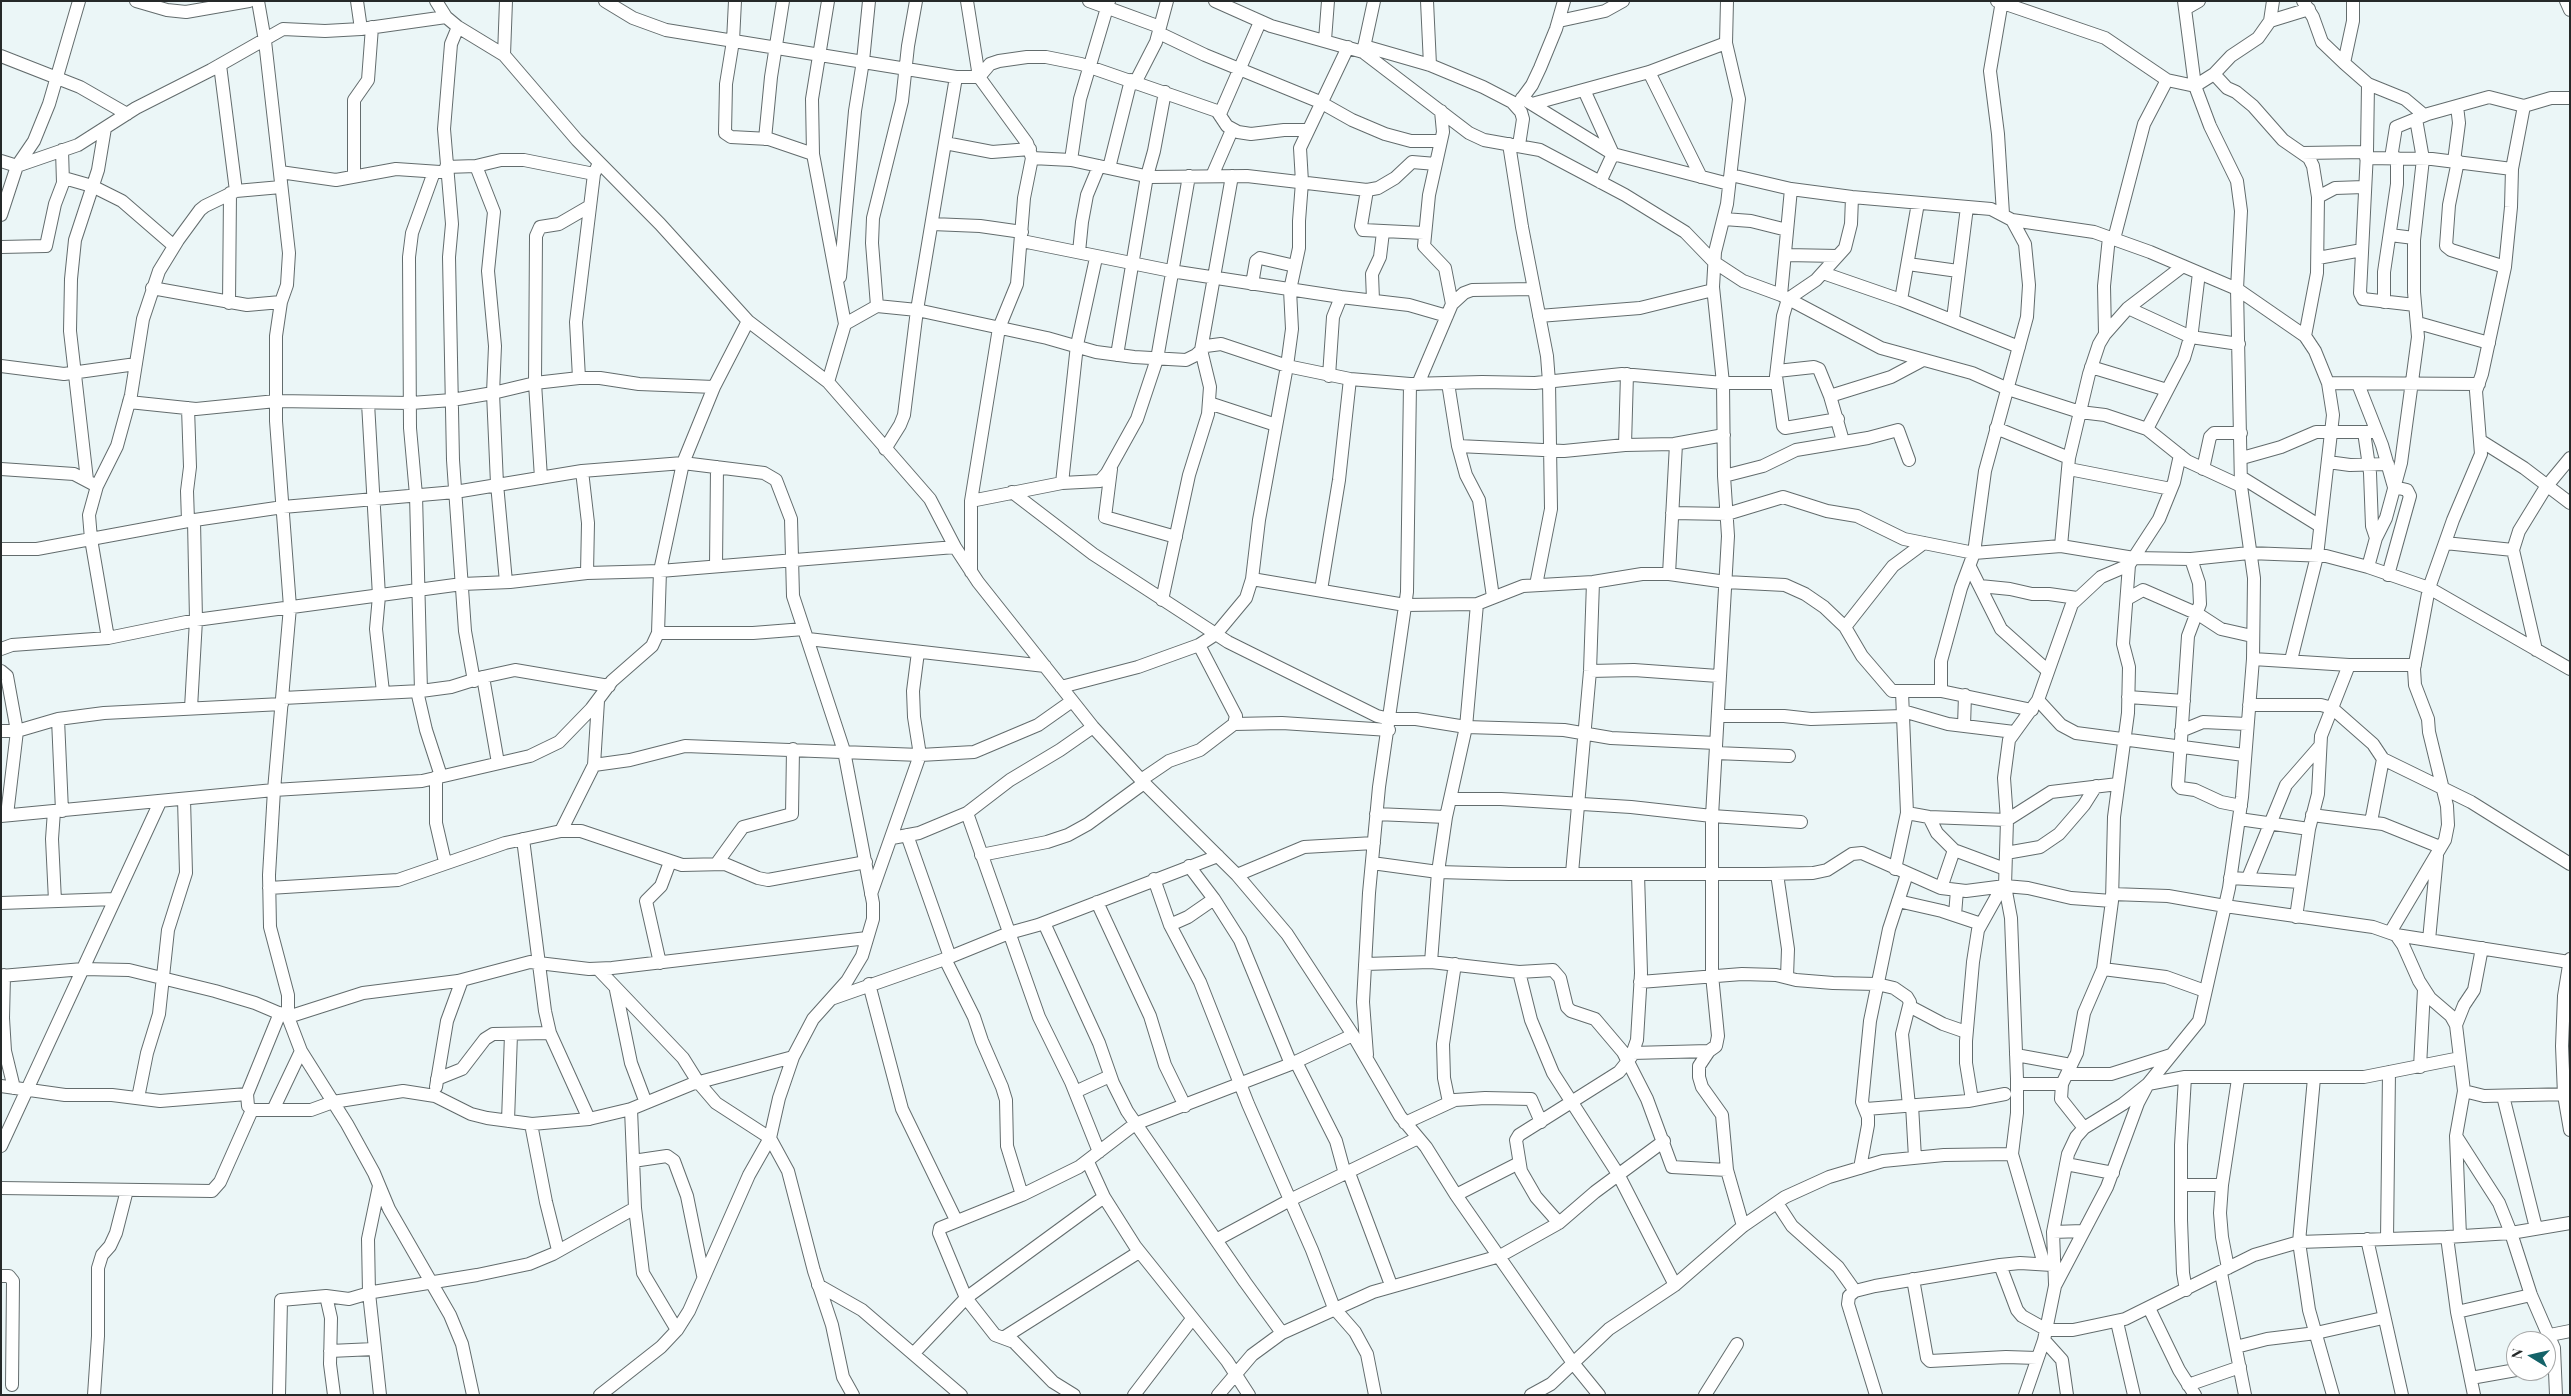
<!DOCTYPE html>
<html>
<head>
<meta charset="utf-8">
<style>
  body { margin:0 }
  #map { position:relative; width:2571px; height:1396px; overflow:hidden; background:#ebf6f7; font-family:"Playfair Display",serif }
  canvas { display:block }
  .frame { position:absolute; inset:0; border:2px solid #252929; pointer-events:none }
  .north { position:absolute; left:2506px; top:1331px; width:50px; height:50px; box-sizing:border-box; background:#fff; border:1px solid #a8a9a9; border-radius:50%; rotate:279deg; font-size:14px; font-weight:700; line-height:20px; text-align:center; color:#252929 }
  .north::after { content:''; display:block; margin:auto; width:18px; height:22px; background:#146369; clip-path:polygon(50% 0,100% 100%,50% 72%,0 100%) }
</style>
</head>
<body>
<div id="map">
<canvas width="2571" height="1396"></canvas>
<div class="frame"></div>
<div class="north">N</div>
</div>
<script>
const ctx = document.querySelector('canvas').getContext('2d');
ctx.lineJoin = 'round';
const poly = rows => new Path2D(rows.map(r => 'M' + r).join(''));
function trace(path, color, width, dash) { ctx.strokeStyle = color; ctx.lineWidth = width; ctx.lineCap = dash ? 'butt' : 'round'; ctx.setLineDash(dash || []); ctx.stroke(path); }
const street = poly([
  [136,1,167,10,186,12,249,1],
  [258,1,265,41,289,253,287,285,281,302,276,336,276,421,290,607,274,790,269,875,270,927,288,995,288,1017,301,1051,347,1124,374,1173,389,1209,450,1315,462,1344,473,1395],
  [357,1,361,29],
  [436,1,446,17,458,27,504,55,577,140,660,224,748,321,828,382,930,499,955,547,978,582,1093,727,1144,783,1237,875,1287,934,1353,1035,1400,1116,1426,1147,1456,1195,1573,1363,1599,1395],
  [605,1,633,18,666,30,956,77,979,77,990,64,999,61,1027,57,1046,57,1081,64,1217,111,1227,126,1238,132,1251,134,1284,130,1306,130],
  [735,1,733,41,726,84,725,133,731,137,769,139,813,154],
  [828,1,812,99,813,154,845,324],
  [967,1,979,77,1027,143,1032,158,1024,198,1017,284,999,328,971,501,971,572],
  [1089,1,1160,27],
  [1215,1,1271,26,1363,52,1469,133,1484,140,1540,150,1625,195,1685,232,1714,262,1743,281,1781,295,1881,348,1972,373,2008,389,2080,412,2105,415,2147,429,2187,461,2241,486],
  [1427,1,1430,65],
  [1727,1,1726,43,1739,99,1727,204,1715,252,1713,287,1723,383,1724,476,1728,536,1712,816,1712,975,1718,1036,1716,1046,1709,1051,1699,1066,1699,1077,1702,1087,1722,1115,1727,1170,1743,1226],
  [1997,1,2105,38,2167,80,2195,86,2214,74,2231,56,2258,38,2270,21,2273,1],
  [2002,1,1990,71,1998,134,2003,214],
  [2303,1,2313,17,2322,42,2344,63,2368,84,2405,99,2424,115],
  [2566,1,2570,10],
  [2185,9,2199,1],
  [1559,21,1605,11,1623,1],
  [2270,21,2309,9],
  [458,27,451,44,444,129,452,224,449,257,453,460,465,631,474,681],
  [1159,33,1205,55,1320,102,1352,120,1385,134,1411,141,1441,141],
  [1325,40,1328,1],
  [1364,46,1430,65,1483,87,1512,102,1521,112,1523,119,1519,145],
  [1363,52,1374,1],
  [504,55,506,1],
  [1,56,80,87,127,114],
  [2344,63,2353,21,2353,1],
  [220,65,236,191],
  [1649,72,1701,177],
  [2214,74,2227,88,2236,92,2253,106,2283,140,2309,158,2313,166,2318,197,2317,273,2305,336],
  [1136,81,1156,42,1167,1],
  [2368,84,2367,152,2360,293,2363,299,2415,305],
  [1584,90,1613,154,1600,182],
  [1522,98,1613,154,1729,184],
  [1518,104,1532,85,1540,68,1556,29,1564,1],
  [1532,104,1649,72,1726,43],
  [1441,111,1443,132,1429,195,1424,246,1445,268,1452,304],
  [1220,114,1260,22],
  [765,139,771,77,783,1],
  [945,143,992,152,1030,149],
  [1509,144,1522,227,1547,356,1549,382,1551,509,1536,585],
  [2302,153,2367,152],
  [1032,158,1071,160,1150,177,1247,176,1367,190,1378,188,1395,178,1412,162,1436,164],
  [2366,158,2432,159,2512,169],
  [2391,158,2396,127,2428,114,2489,97,2524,106,2551,98,2570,98],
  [1071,160,1080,99,1109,1],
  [1,161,17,166,78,145,136,108,211,70,283,29,325,31,361,29,446,17],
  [2454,161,2459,123,2457,106],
  [2458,161,2449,205,2446,246,2451,250,2505,267],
  [476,166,494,212,488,271,495,346,493,393,497,484,506,582],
  [446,167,476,166,501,160,524,160,594,174],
  [1109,168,1131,80],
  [280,172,336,180,396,169,440,172],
  [1731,175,1791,189,1852,197,1991,209,2012,220,2094,232,2150,252,2237,289,2305,336,2315,351,2328,383,2333,415,2317,556,2291,660],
  [354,176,354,100,368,80,372,27],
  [1212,176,1232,130],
  [64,178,92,186,122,201,174,246],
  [1367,190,1361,226,1363,230,1424,233],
  [2318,197,2335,188,2364,187],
  [1,215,17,166,34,141,49,104,79,1],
  [1724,219,1751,221,1787,230],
  [932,224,980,226,1022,232],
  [2390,235,2414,238],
  [2114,239,2144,124,2167,80],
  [1022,241,1171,271,1341,297,1409,305,1447,316],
  [1,247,46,246,55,204,63,183,62,150],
  [1079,252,1082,222,1087,195,1099,166],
  [1786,255,1838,256],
  [2318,258,2362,250],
  [1908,264,1958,271],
  [1823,273,1901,300,2019,347],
  [840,277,855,111,863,61,869,1],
  [1252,284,1256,261,1260,258,1295,266],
  [152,288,247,305,281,302],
  [1781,295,1791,189],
  [1373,300,1372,274,1380,257,1383,232],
  [1901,300,1918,203],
  [2384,302,2384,272,2397,184,2397,158],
  [229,303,230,193],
  [877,306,872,243,873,218,902,101,908,46,916,1],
  [2128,308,2191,337,2239,344],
  [1539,316,1640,308,1713,290],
  [1953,319,1967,207],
  [2418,323,2489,343],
  [2105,334,2104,286,2109,237],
  [1117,355,1147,176,1154,151,1165,92],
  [1,366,64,374,136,364],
  [2091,367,2167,390],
  [1777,371,1814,367,1819,369,1830,396,1843,441],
  [1329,376,1333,317,1341,297],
  [579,378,576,322,594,174,599,163],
  [828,382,845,324,877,306,917,310,1047,338,1096,352,1134,357,1186,360,1196,355,1206,346,1221,344,1287,366,1350,379,1410,384,1482,382,1535,383,1622,374,1723,383,1776,383],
  [1448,383,1458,446,1466,475,1479,500,1493,597],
  [2328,383,2479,384],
  [1418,384,1452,304,1464,293,1472,290,1534,289],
  [2358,384,2382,445,2394,487,2407,490,2410,496,2388,575],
  [1830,396,1891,377,1923,360],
  [129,402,196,409,276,401,411,403,452,400,493,393,535,383,579,378,600,378,639,384,714,387],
  [368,403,379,596,376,629,383,692],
  [1209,403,1276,425],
  [1838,419,1785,428,1783,426,1776,376,1783,316,1788,299,1816,280,1845,248,1851,224,1852,197],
  [1996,428,2069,458],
  [2147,429,2184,358,2192,331,2199,273],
  [2364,432,2370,473,2372,526,2376,538],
  [2481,441,2524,468,2570,503],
  [1625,445,1627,374],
  [1458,446,1564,451,1625,445,1674,444,1724,435],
  [885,449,900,425,904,415,917,310,956,77],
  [2242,458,2281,447,2316,432,2375,432],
  [2328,462,2350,465,2388,464],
  [1,469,74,474,93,484],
  [1111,469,1105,517,1176,537],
  [2069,469,2171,489],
  [2203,469,2210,437,2214,433,2241,433],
  [582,471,588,523,587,573],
  [1724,476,1763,466,1796,450,1868,438,1898,430,1909,460],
  [2241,477,2320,526],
  [541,478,535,383,536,236,540,227,559,224,590,206],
  [87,480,70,331,71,279,75,240,98,170,105,128],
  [1062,483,1077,345,1096,258],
  [1012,492,1093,554,1228,642,1377,716,1390,719,1416,719,1466,727,1564,730,1611,738,1716,743],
  [971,501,1062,483,1100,481,1107,473,1137,419,1157,359,1189,176],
  [1672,513,1727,514,1783,497,1827,511,1857,516,1904,539,1974,553,2061,546,2134,558,2191,559,2249,553,2326,556,2368,567,2429,588,2570,669],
  [188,521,187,491,190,467,188,408],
  [2445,543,2513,550],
  [2061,546,2069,458,2089,374,2099,344,2105,334,2128,308,2183,266],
  [1,549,37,549,188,521,283,507,455,492,582,471,683,463,764,473,776,480,791,519,793,596,844,751,873,903,873,919,862,956,847,981,813,1019,793,1057,779,1098,770,1138,749,1175,689,1311,677,1330,661,1347,600,1395],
  [2191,559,2199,583,2200,604,2188,636,2178,785,2181,788,2195,790,2221,802,2241,806],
  [716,566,717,467],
  [1970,567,2001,629,2048,671],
  [2368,567,2376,538,2386,518,2401,463,2418,337,2414,292,2414,240,2423,159,2416,119],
  [1669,574,1676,444],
  [1252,579,1405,605,1477,604,1523,586,1593,582,1642,574,1669,574,1726,582,1785,585,1805,594,1824,607,1845,627,1862,656,1892,691,1941,691,2032,710],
  [1980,586,2010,589,2032,594,2049,594,2077,598],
  [1321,590,1339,480,1350,379],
  [2127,599,2143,590,2198,614,2221,629,2252,636],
  [1162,600,1189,475,1208,414,1210,387,1201,350,1232,176],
  [1845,627,1893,566,1924,543],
  [658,633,753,633,804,629],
  [108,638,91,539,89,515,97,486,117,446,131,395,143,319,159,271,178,240,200,210,205,206,236,191,281,187],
  [808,639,1045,666],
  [1,649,12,645,108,638,196,620,462,584,510,582,587,573,660,571,955,547],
  [2536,650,2513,550,2519,531,2546,487,2570,458],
  [2253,659,2349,665,2415,665],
  [1,671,7,676,17,731,7,815],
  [1590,671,1634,670,1718,676],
  [483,677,498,763],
  [1061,687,1138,667,1199,645,1216,634,1246,598,1252,579,1259,520,1287,366,1292,329,1290,290,1299,248,1299,221,1302,182,1300,148,1348,47],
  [417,691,426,730,441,776],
  [421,691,416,495,410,428,409,257,412,233,434,172],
  [1941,691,1941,661,1961,588,1974,553,1985,471,2027,317,2029,285,2025,244,2012,220],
  [2128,697,2184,701],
  [283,698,421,691,451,687,483,677,515,670,609,686],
  [2038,700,2061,725,2076,733,2244,755],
  [2249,705,2321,705,2332,708,2373,744,2383,759,2471,802,2570,864],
  [191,708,196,620,194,521],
  [1903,711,1948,724,2014,732],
  [1718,716,1784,716,1811,719,1903,716],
  [58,719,62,811],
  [1234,724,1282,723,1389,730],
  [1964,726,1965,695],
  [1,731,17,731,58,719,104,713,282,704],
  [2181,731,2203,722,2247,724],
  [1716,753,1789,756],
  [594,765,630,760,685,746,920,755,974,752,1038,725,1072,701],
  [436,777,436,823,445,862],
  [1141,780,1169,761,1200,750,1234,724,1236,716,1199,645],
  [1450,799,1501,799,1631,807,1712,816,1801,822],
  [54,811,52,839,55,901],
  [967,813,1039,1017,1071,1082,1099,1152],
  [1907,813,1929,817,2007,820,2051,792,2118,784],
  [1376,814,1446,817],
  [2312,815,2383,824,2440,847],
  [1,816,274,790,422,781,530,756,559,742,591,709,612,681,652,646,658,633,660,571,683,463,714,387,748,321],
  [1929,817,1937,833,1954,850,2005,869],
  [2239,819,2309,829],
  [2371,822,2383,759],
  [561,831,594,765,598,701],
  [907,835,950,957],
  [892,838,919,833,967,813,1010,780,1060,750,1093,727],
  [523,839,545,1011,550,1033,589,1119],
  [2006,853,2040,847,2059,834,2084,805,2096,786],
  [981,855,1047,842,1068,835,1088,824,1144,783],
  [717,863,743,827,792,814,793,749],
  [1372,863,1438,872,1509,874,1764,874,1813,873,1827,870,1852,854,1862,853,1941,888,1966,891,2005,886,2028,888,2071,898,2112,901],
  [1189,866,1214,899,1240,940,1291,1064],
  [1895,869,1907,813,1902,692],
  [1572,873,1590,671,1593,582],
  [1777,874,1788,949,1787,977],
  [1237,875,1304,847,1374,843],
  [2230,878,2301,882],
  [2248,878,2286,785,2320,746],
  [1154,879,1170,925,1200,982,1248,1104,1312,1250,1334,1308,1355,1332,1367,1354,1375,1395],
  [269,888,398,880,505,843,561,831,581,831,682,865,725,864,758,878,768,880,866,862],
  [1941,888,1954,850],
  [871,894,920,755,914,717,913,691,918,652],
  [2112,894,2168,896,2225,906,2373,927,2396,935,2403,945,2419,981,2430,998,2451,1016,2456,1025,2464,1091,2456,1136,2460,1236],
  [1898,901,1942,911,1981,924],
  [1097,902,1150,1016,1165,1065,1185,1106],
  [1,903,115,899],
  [1955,915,1957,890],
  [2296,917,2309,829,2318,794,2321,736,2349,665],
  [1044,923,1099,1043,1113,1083,1127,1111,1245,1282,1282,1333],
  [1170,925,1188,917,1214,899],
  [2391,931,2445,840,2448,825,2447,806,2429,732,2428,719,2415,685,2414,669,2429,588,2453,520,2481,454,2476,391,2482,374,2505,267,2511,207,2512,169,2524,106],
  [2396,935,2569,962],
  [2429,940,2437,856],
  [945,959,974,1017,982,1041,1002,1087,1006,1100,1007,1146,1022,1195],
  [2570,959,2564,996,2562,1046,2564,1095,2570,1130],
  [1431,962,1438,872,1446,817,1466,727,1477,604],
  [660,963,646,901,661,886,670,862],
  [1365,964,1431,962,1519,972,1553,970,1560,978,1567,1007,1571,1011,1595,1019,1623,1052,1647,1099,1672,1167,1727,1170],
  [598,969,683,1058,698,1082,716,1103,770,1138,788,1171,814,1271,832,1325,843,1377,853,1395],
  [2103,969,2166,977,2205,991],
  [1519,972,1531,1020,1553,1073,1618,1174,1675,1285],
  [4,975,3,1018,5,1051,14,1088],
  [1,976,83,969,129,970,215,991,255,1003,288,1017,363,993,458,981,530,962,589,969,612,968,867,938],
  [1640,982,1742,974,1776,975,1796,980,1833,983,1877,984,1894,988,1907,997,1910,1002,1902,1034,1909,1106],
  [869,984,902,1109,956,1220],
  [616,990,631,1063,646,1103],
  [831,999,945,959,1009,933,1038,925,1218,856],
  [1909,1006,1943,1024,1966,1032],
  [280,1013,247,1094,248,1106,252,1110,311,1110,333,1102,403,1091,435,1096,471,1114,487,1118,532,1124,589,1119,631,1109,692,1084,793,1057],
  [2456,1025,2464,1005,2474,990,2482,948],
  [1632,1053,1709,1051],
  [1367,1055,1363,1002,1369,893,1379,787,1407,592,1410,384],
  [2016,1055,2071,1065],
  [1296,1062,1336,1141,1345,1174],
  [2420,1067,2424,989],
  [2067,1074,2111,1074,2171,1055],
  [2185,1077,2181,1145,2181,1220,2183,1273,2186,1290],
  [2314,1078,2299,1242,2309,1310,2333,1395],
  [437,1079,462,1069,485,1039,493,1034,550,1033],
  [2017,1084,2062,1084],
  [1,1086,65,1095,112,1095,160,1101,247,1094],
  [436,1087,447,1021,462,980],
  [2464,1091,2484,1096,2570,1094],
  [1075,1092,1110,1076],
  [2503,1096,2536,1228],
  [138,1098,147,1053,159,1014,168,930,186,873,184,799],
  [1972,1100,1966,1063,1966,1041,1973,962,1978,930,2002,887],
  [1449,1102,1444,1078,1443,1044,1455,964],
  [1912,1105,1915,1158],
  [631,1109,635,1208,643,1273,677,1330],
  [1866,1109,1968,1101,2005,1094],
  [273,1110,301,1051],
  [508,1121,511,1034],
  [1405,1123,1455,1100,1485,1098,1531,1099,1541,1122],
  [531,1124,546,1202,558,1250],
  [2084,1128,2061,1099,2062,1084,2077,1053,2084,1013,2103,969,2112,901,2114,817,2128,713,2129,667,2123,644,2129,565,2159,519,2174,482,2180,455],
  [2456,1136,2499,1203,2511,1233,2531,1295,2554,1348,2556,1395],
  [1,1146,160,802],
  [633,1161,667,1156,674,1161,687,1196,703,1275],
  [1088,1162,1104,1197,1135,1246,1227,1361,1249,1395],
  [2066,1164,2113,1173],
  [1860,1168,1868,1125,1868,1117,1862,1102,1870,1021,1889,929,1907,874],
  [1349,1173,1391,1285],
  [2181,1185,2222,1185],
  [379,1186,368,1239,369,1293,380,1395],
  [1,1188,212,1191,220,1182,252,1110],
  [1456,1195,1519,1163],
  [1777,1203,1792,1226,1838,1267,1855,1291],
  [1559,1223,1536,1197,1521,1171,1516,1140,1519,1135,1619,1072,1631,1057,1637,1040,1641,973,1638,874],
  [2053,1232,2083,1231],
  [2447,1237,2457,1312,2474,1395],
  [2367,1239,2402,1395],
  [2387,1239,2389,1072],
  [1216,1240,1290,1200,1418,1138],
  [2044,1264,2012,1154,2017,1113,2017,1079,2011,918,2005,886,2007,820,2004,778,2009,740,2038,700,2072,604,2101,577,2129,565],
  [2000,1265,2017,1310,2022,1316,2047,1330,2073,1330,2125,1319,2254,1255,2299,1242,2447,1237,2511,1233,2570,1223],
  [2228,1268,2222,1237,2220,1213,2222,1185,2238,1079],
  [2221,1273,2245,1395],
  [1,1276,9,1276,13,1281,12,1385],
  [1913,1279,1927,1358,1930,1361,2006,1357,2037,1358],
  [2055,1284,2053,1232,2068,1154,2076,1137,2084,1128,2123,1104,2148,1084,2185,1077,2364,1077,2460,1058],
  [818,1285,862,1310,961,1395],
  [326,1296,331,1318,330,1364,334,1395],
  [2149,1308,2179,1370,2195,1395],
  [2457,1312,2531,1295],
  [2117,1322,2134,1395],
  [2550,1335,2570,1331],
  [1003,1338,1139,1252],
  [2044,1340,2062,1360,2067,1395],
  [2236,1347,2267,1339,2316,1333,2383,1318],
  [330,1351,374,1349],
  [914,1353,966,1298,1104,1197],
  [2471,1378,2516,1370],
  [2188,1385,2240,1367],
  [94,1395,98,1336,98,1268,102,1255,110,1246,116,1233,127,1190],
  [279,1395,281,1300,326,1296,349,1299,373,1292,477,1275,529,1264,553,1254,635,1208],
  [1074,1395,1053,1382,1014,1342,995,1335,966,1298,939,1233,940,1228,1022,1195,1079,1167,1135,1124,1291,1064,1353,1035],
  [1134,1395,1192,1319],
  [1218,1395,1252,1355,1282,1333,1373,1292,1500,1256,1559,1223,1595,1192,1664,1141],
  [1531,1395,1551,1384,1609,1329,1675,1285,1743,1226,1785,1197,1829,1177,1883,1161,1944,1155,2012,1154],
  [1705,1395,1737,1344],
  [1876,1395,1848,1304,1849,1296,1855,1291,1875,1286,2000,1265,2020,1263,2052,1265],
  [2025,1395,2044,1340,2055,1286,2107,1187,2138,1103,2148,1084,2199,1021,2229,888,2242,797,2253,659,2254,578,2241,486,2237,289,2241,211,2237,181,2210,126,2195,86,2184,1]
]);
trace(street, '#636c6d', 14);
trace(street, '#fff', 12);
</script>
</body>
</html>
